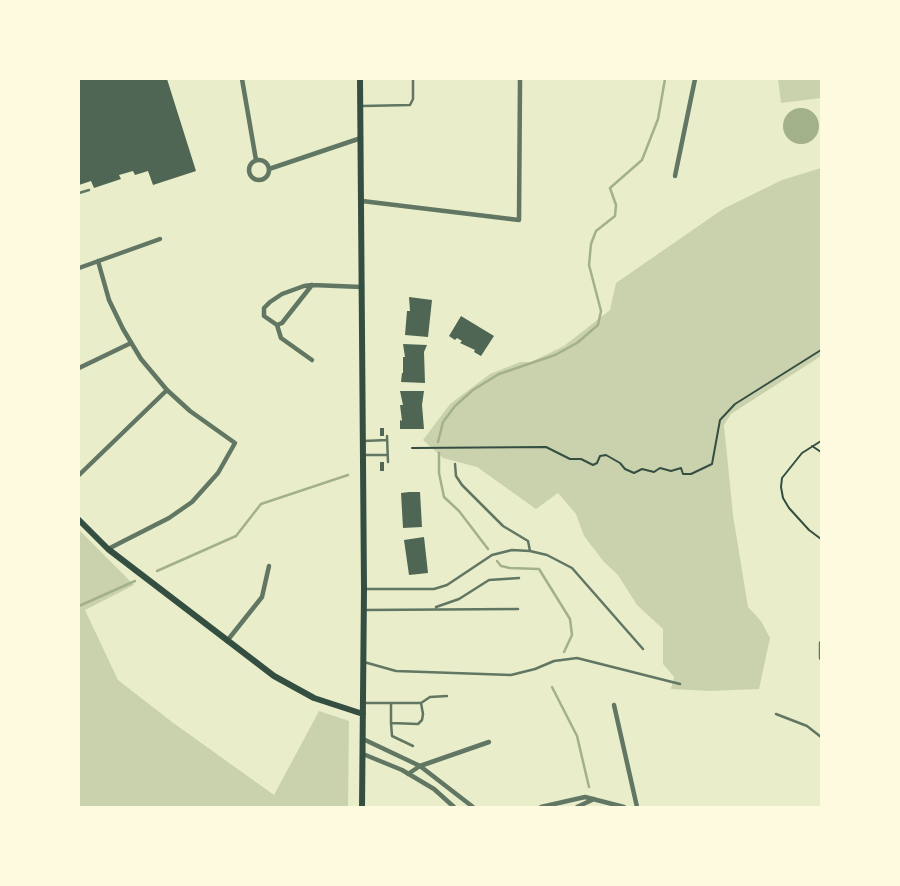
<!DOCTYPE html>
<html>
<head>
<meta charset="utf-8">
<style>
  body { margin:0 }
  #map { position:relative; width:900px; height:886px; overflow:hidden; background:#e9edc9; font-family:Manrope,sans-serif }
  canvas { display:block }
  .frame { position:absolute; inset:0; border:80px solid #fefae0; pointer-events:none }
</style>
</head>
<body>
<div id="map">
<canvas width="900" height="886"></canvas>
<div class="frame"></div>
</div>
<script>
const ctx = document.querySelector('canvas').getContext('2d');
ctx.lineJoin = 'round';
function fillPath(path, color) { ctx.fillStyle = color; ctx.fill(path, 'evenodd'); }
const poly = rows => new Path2D(rows.map(r => 'M' + r).join(''));
function trace(path, color, width, dash) { ctx.strokeStyle = color; ctx.lineWidth = width; ctx.lineCap = dash ? 'butt' : 'round'; ctx.setLineDash(dash || []); ctx.stroke(path); }
fillPath(poly([
  [778,79,821,79,821,98,781,103],
  [821,168,821,356,731,414,724,425,733,515,748,607,761,621,770,638,759,689,710,691,671,689,674,677,663,664,663,629,637,605,618,575,604,562,584,536,576,514,558,493,536,509,477,467,443,458,423,440,450,404,490,374,520,362,531,362,564,346,610,310,616,283,723,209,782,180],
  [79,530,134,585,85,610,118,680,172,722,274,795,319,711,349,721,348,807,79,807]
]), '#cad2ad');
fillPath(poly([
  '783 126a18 18 0 1 1 36 0a18 18 0 1 1-36 0Z'
]), '#a3b18a');
trace(poly([
  [438,442,443,422,455,406,473,390,499,374,555,355,577,343,598,325,601,311,589,265,591,244,596,231,615,216,616,205,610,188,642,160,658,119,665,79],
  [439,453,439,473,444,497,459,511,488,549],
  [497,561,501,566,510,568,539,569,570,619,572,635,564,652],
  [157,571,236,536,261,504,348,475],
  [79,606,135,581],
  [552,687,577,736,589,787]
]), '#a3b18a', 2.5);
fillPath(poly([
  [79,79,167,79,196,171,153,185,148,171,135,175,133,171,119,175,121,179,94,188,91,181,79,185],
  [409,297,432,300,428,337,405,335,407,311,410,311],
  [461,316,494,336,481,356,474,352,475,350,460,343,462,341,457,338,455,340,449,336],
  [403,344,427,345,424,352,425,383,401,382,402,373,403,373,403,357,405,357],
  [400,391,424,391,422,405,424,429,400,429,400,420,402,421,400,405,403,405],
  [380,428,384,428,384,436,380,436],
  [380,462,384,462,384,471,380,471],
  [409,492,420,492,422,527,403,528,401,493],
  [424,537,428,573,409,575,404,540]
]), '#4f6655');
trace(poly([
  [821,441,802,453,782,478,781,487,783,498,789,508,809,530,821,539],
  [812,446,821,452],
  [412,448,546,447,570,459,581,459,593,465,597,463,600,456,606,455,620,463,625,469,634,473,642,469,654,472,660,468,671,471,681,468,683,474,691,474,712,464,720,420,735,404,821,350]
]), '#344e41', 2);
trace(poly([
  [362,106,410,105,413,99,413,79],
  [79,193,89,190],
  [387,436,388,462],
  [364,441,387,440],
  [365,455,387,455],
  [455,464,456,476,462,485,503,526,528,541,530,551],
  [366,589,434,589,447,585,492,555,512,550,530,551,547,555,572,568,643,649],
  [436,607,459,599,489,580,519,578],
  [364,610,518,609],
  [364,662,396,671,511,675,535,669,554,661,577,658,680,684],
  [365,703,421,703,430,697,447,696],
  [391,704,391,723,418,724,422,720,423,714,421,703],
  [776,714,807,726,821,737],
  [391,723,392,736,413,746]
]), '#617663', 2.5);
trace(poly([
  [242,79,256,160],
  '249 170a10 10 0 1 1 20 0a10 10 0 1 1-20 0Z',
  [269,169,361,138],
  [675,176,695,79],
  [362,201,519,220,520,79],
  [98,261,109,300,123,329,141,359,167,390,190,411,235,443,218,473,192,502,169,518,108,549],
  [79,268,160,239],
  [312,285,282,323,277,325,264,316,264,308,270,302,282,294,304,286,312,285,362,287],
  [277,325,281,338,312,360],
  [79,368,131,343],
  [79,475,167,390],
  [227,641,262,597,269,566],
  [821,643,821,658],
  [614,705,637,807],
  [363,739,420,766,473,807],
  [363,754,402,770,434,789,454,807],
  [408,774,420,766,489,742],
  [541,807,585,797,624,807],
  [577,807,594,799]
]), '#617663', 4.5);
trace(poly([
  [360,79,364,589,362,807],
  [79,520,108,549,274,676,314,698,363,714]
]), '#344e41', 6);
</script>
</body>
</html>
